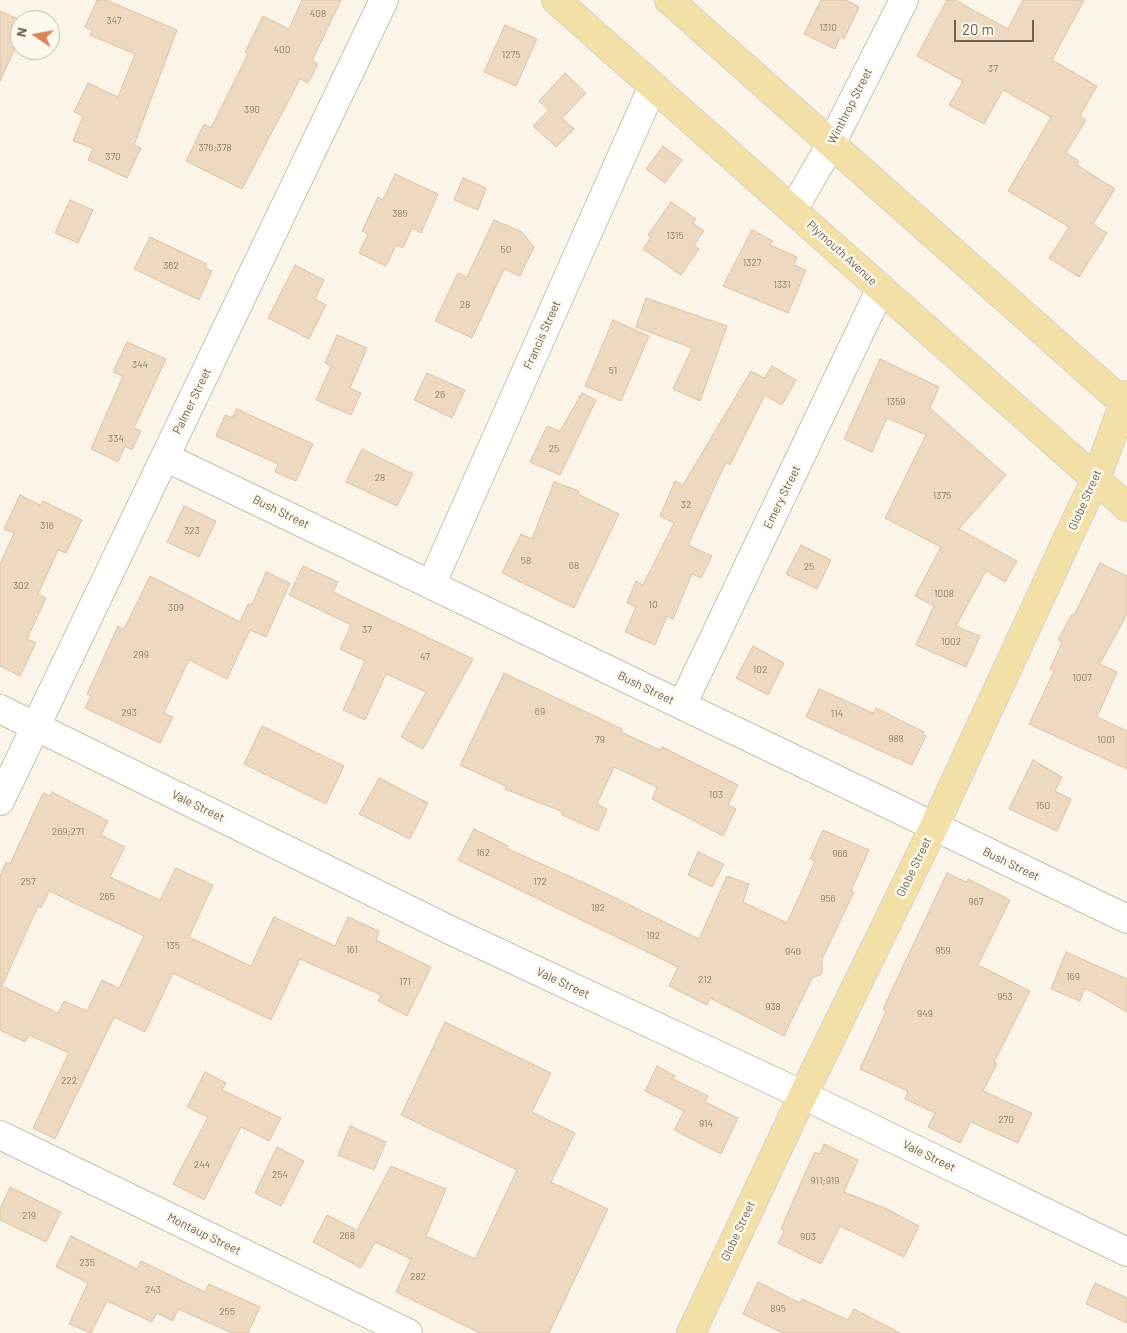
<!DOCTYPE html>
<html>
<head>
<meta charset="utf-8">
<style>
  body { margin:0 }
  #map { position:relative; width:1127px; height:1333px; overflow:hidden; background:#faf5e8; font-family:Barlow,sans-serif }
  canvas { display:block }
  .north { position:absolute; left:10px; top:10px; width:50px; height:50px; box-sizing:border-box; background:#fdf9ee; border:1px solid #c5bcae; border-radius:50%; rotate:282deg; font-size:14px; font-weight:700; line-height:20px; text-align:center; color:#72604e }
  .north::after { content:''; display:block; margin:auto; width:18px; height:22px; background:#d8865a; clip-path:polygon(50% 0,100% 100%,50% 72%,0 100%) }
  .scale { position:absolute; left:954px; top:20px; width:80px; height:22px; box-sizing:border-box; border:2px solid #72604e; border-top:0; padding-left:6px; font-size:15px; line-height:18px; white-space:nowrap; color:#72604e; -webkit-text-stroke:4px #fdf9ee; paint-order:stroke }
</style>
</head>
<body>
<div id="map">
<canvas width="1127" height="1333"></canvas>
<div class="north">N</div>
<div class="scale">20 m</div>
</div>
<script>
const ctx = document.querySelector('canvas').getContext('2d');
ctx.lineJoin = 'round';
function fillPath(path, color) { ctx.fillStyle = color; ctx.fill(path, 'evenodd'); }
const poly = rows => new Path2D(rows.map(r => 'M' + r).join(''));
function trace(path, color, width, dash) { ctx.strokeStyle = color; ctx.lineWidth = width; ctx.lineCap = dash ? 'butt' : 'round'; ctx.setLineDash(dash || []); ctx.stroke(path); }
function drawText(font, color, halo, rows, align = 'center') {
  ctx.font = font + ' Barlow,sans-serif'; ctx.lineWidth = 5; ctx.setLineDash([]); ctx.textBaseline = 'middle'; ctx.strokeStyle = halo; ctx.fillStyle = color; for (const [text, x, y, turn = 0] of rows) {
    ctx.save(); ctx.translate(x, y); ctx.rotate((+turn || 0) * Math.PI / 180); ctx.textAlign = isNaN(turn) ? turn : align; if (halo) ctx.strokeText(text, 0, 0); ctx.fillText(text, 0, 0); ctx.restore();
  }
}
const building = poly([
  [97,0,106,0,177,30,134,145,141,148,127,178,88,160,93,148,73,141,83,116,74,112,88,83,118,97,135,54,90,35,92,30,85,27,97,0],
  [302,0,341,0,312,61,318,64,308,83,300,79,242,189,186,161,204,124,211,128,248,54,245,52,263,16,289,29,302,0],
  [821,0,846,0,859,7,844,39,840,37,835,49,804,34,821,0],
  [947,0,955,0,1008,29,1023,0,1084,0,1052,60,1097,86,1080,116,1086,120,1066,153,1079,161,1077,165,1115,189,1093,224,1107,233,1079,277,1049,258,1069,227,1008,191,1051,117,1003,90,984,124,949,105,963,81,917,56,947,0],
  [0,11,20,20,20,38,0,81,0,11],
  [505,25,537,39,516,86,484,72,505,25],
  [565,73,586,93,562,118,574,129,556,147,533,126,549,110,539,101,565,73],
  [663,146,682,160,665,183,646,169,663,146],
  [395,174,438,194,421,233,412,228,403,248,396,245,386,266,359,253,368,234,362,231,378,197,383,200,395,174],
  [463,178,486,188,478,210,454,200,463,178],
  [70,200,93,210,78,243,55,233,70,200],
  [671,202,696,219,693,223,704,231,694,245,699,249,681,275,643,249,651,237,648,235,671,202],
  [494,220,522,232,534,247,520,276,504,269,472,338,435,321,458,273,467,277,494,220],
  [752,230,773,241,770,245,797,257,794,265,806,270,788,313,723,286,752,230],
  [150,237,207,264,205,268,212,271,199,300,134,269,150,237],
  [295,265,324,280,315,299,326,305,309,339,268,318,295,265],
  [646,298,727,326,700,401,673,389,692,348,636,327,646,298],
  [613,320,649,336,621,401,585,386,613,320],
  [337,335,367,348,350,388,361,393,351,415,316,400,331,366,325,363,337,335],
  [127,342,166,359,134,428,141,431,132,450,125,446,118,462,91,449,123,376,113,372,127,342],
  [880,359,939,387,930,408,1006,475,959,529,1017,561,1005,582,986,571,956,626,980,636,966,667,916,645,934,606,915,596,941,547,885,518,926,435,887,418,872,452,844,439,880,359],
  [772,366,796,380,782,405,765,395,730,465,726,462,688,545,712,556,701,578,692,574,673,619,667,616,655,645,625,632,636,607,627,603,636,581,643,585,674,523,660,516,675,481,683,485,751,371,764,378,772,366],
  [427,373,465,390,452,418,414,400,427,373],
  [582,393,596,400,560,475,530,462,547,426,560,431,582,393],
  [237,409,313,444,296,481,275,472,278,464,216,436,225,415,232,418,237,409],
  [362,449,413,474,397,506,346,482,362,449],
  [554,482,579,491,578,494,619,514,574,608,502,573,521,534,532,539,554,482],
  [20,495,40,505,43,501,82,520,66,553,58,550,38,594,46,598,27,639,36,643,20,676,0,666,0,564,14,533,4,529,20,495],
  [184,506,216,521,199,557,167,542,184,506],
  [801,545,831,560,817,589,786,574,801,545],
  [1100,563,1127,576,1127,614,1100,664,1117,672,1097,717,1127,731,1127,769,1029,724,1054,671,1050,669,1062,642,1058,640,1072,614,1074,615,1100,563],
  [303,566,338,582,333,592,473,659,423,749,401,737,426,692,386,674,365,720,343,710,365,661,340,649,351,625,289,595,303,566],
  [266,572,290,583,266,637,250,630,227,679,189,660,164,713,173,717,160,743,85,708,91,696,87,694,118,626,124,629,150,576,240,622,248,604,252,605,266,572],
  [753,646,784,663,768,695,736,678,753,646],
  [504,673,622,729,621,732,660,750,662,747,738,785,728,805,736,809,723,836,652,799,657,787,614,767,597,804,607,809,598,831,562,815,563,812,505,789,506,786,460,765,504,673],
  [819,689,873,713,876,708,924,732,923,734,926,736,912,765,806,717,819,689],
  [262,726,344,766,326,804,244,764,262,726],
  [1033,760,1062,777,1055,791,1071,799,1057,831,1009,809,1033,760],
  [379,778,428,803,410,839,359,814,379,778],
  [52,792,108,821,101,835,125,847,110,877,160,900,176,868,213,885,189,937,251,966,274,917,335,946,348,917,379,931,376,940,431,967,407,1016,378,1001,381,995,300,959,271,1020,173,973,145,1032,114,1017,55,1139,33,1128,69,1053,29,1035,25,1042,0,1030,0,876,6,862,10,864,43,793,50,796,52,792],
  [49,891,144,936,119,988,102,980,87,1011,64,1001,58,1013,2,986,38,906,41,908,49,891],
  [474,829,508,846,506,848,589,885,699,939,727,876,749,884,743,902,787,923,815,861,810,859,823,830,869,850,851,891,854,892,822,959,822,974,812,978,784,1036,710,998,707,1005,669,986,678,967,458,860,474,829],
  [698,852,724,864,712,887,688,875,698,852],
  [947,873,966,882,968,879,1010,900,978,965,1030,991,994,1062,997,1064,983,1091,1032,1113,1018,1143,971,1122,960,1143,928,1127,935,1113,905,1099,908,1091,860,1069,886,1011,883,1009,947,873],
  [1066,952,1127,979,1127,1012,1085,988,1080,1001,1051,989,1066,952],
  [445,1022,551,1073,532,1112,575,1133,551,1182,608,1209,549,1333,480,1333,396,1292,411,1259,375,1242,361,1268,313,1242,327,1215,357,1230,391,1166,446,1189,426,1236,475,1259,517,1170,401,1115,445,1022],
  [657,1066,675,1076,673,1079,708,1096,705,1102,738,1118,721,1154,674,1130,684,1111,645,1091,657,1066],
  [205,1072,226,1083,222,1090,281,1118,269,1141,241,1127,204,1200,173,1184,208,1117,187,1107,205,1072],
  [350,1126,386,1142,374,1170,338,1155,350,1126],
  [824,1144,858,1160,844,1192,887,1209,919,1226,904,1257,840,1226,821,1264,778,1243,784,1231,781,1229,806,1171,815,1152,820,1154,824,1144],
  [277,1147,304,1161,281,1206,255,1193,277,1147],
  [10,1187,61,1212,46,1242,0,1220,0,1209,10,1187],
  [71,1236,137,1269,141,1261,205,1292,209,1284,260,1307,248,1333,232,1333,178,1309,173,1321,157,1313,152,1322,107,1301,91,1333,69,1324,88,1283,56,1267,71,1236],
  [758,1282,800,1303,802,1299,848,1320,854,1309,900,1333,783,1333,743,1314,758,1282],
  [1095,1283,1127,1298,1127,1323,1086,1304,1095,1283]
]);
fillPath(building, '#edd9c2');
trace(building, '#dec2a4', 1);
const minor = poly([
  [793,210,831,144,904,0],
  [165,457,1127,919],
  [431,585,653,86],
  [682,705,881,288],
  [0,709,452,931,803,1095,1127,1252],
  [0,801,384,0],
  [0,1135,408,1333]
]);
const major = poly([
  [556,0,1127,507],
  [669,0,1127,406],
  [691,1333,803,1095,934,827,1072,529,1096,479,1127,395]
]);
trace(minor, '#cbbfaf', 30);
trace(major, '#d8d2cd', 30);
trace(minor, '#fff', 28);
trace(major, '#f2e0a7', 28);
drawText('10px', '#917e6b', null, [
  ["408",318,14],
  ["347",114,21],
  ["1310",828,28],
  ["400",282,50],
  ["1275",511,55],
  ["37",993,69],
  ["390",252,110],
  ["376;378",215,148],
  ["370",113,157],
  ["385",400,214],
  ["1315",675,236],
  ["50",506,250],
  ["1327",752,263],
  ["362",171,266],
  ["1331",782,285],
  ["28",465,305],
  ["344",140,365],
  ["51",613,371],
  ["26",440,395],
  ["1359",896,402],
  ["334",116,439],
  ["25",554,449],
  ["28",380,478],
  ["1375",942,496],
  ["32",686,505],
  ["316",47,526],
  ["323",192,531],
  ["58",526,561],
  ["68",574,566],
  ["25",809,567],
  ["302",21,586],
  ["1008",944,594],
  ["10",653,605],
  ["309",176,608],
  ["37",367,630],
  ["1002",951,642],
  ["299",141,655],
  ["47",425,657],
  ["102",760,670],
  ["1007",1082,678],
  ["69",540,712],
  ["293",129,713],
  ["114",837,714],
  ["988",896,739],
  ["79",600,740],
  ["1001",1106,740],
  ["103",716,795],
  ["150",1043,806],
  ["269;271",68,832],
  ["162",483,853],
  ["966",840,854],
  ["257",28,882],
  ["172",540,882],
  ["265",107,897],
  ["956",828,899],
  ["967",976,902],
  ["182",598,908],
  ["192",653,936],
  ["135",173,946],
  ["161",352,950],
  ["959",943,951],
  ["946",793,952],
  ["169",1073,977],
  ["212",705,980],
  ["171",405,982],
  ["953",1005,997],
  ["938",773,1007],
  ["949",925,1014],
  ["222",69,1081],
  ["270",1006,1120],
  ["914",706,1124],
  ["244",202,1165],
  ["254",280,1175],
  ["911;919",825,1181],
  ["219",29,1216],
  ["268",347,1236],
  ["903",808,1237],
  ["235",87,1263],
  ["282",418,1277],
  ["243",153,1290],
  ["895",778,1309],
  ["255",227,1312]
]);
drawText('12px', '#72604e', '#fdf9ee', [
  ["Winthrop Street",850,106,-63],
  ["Plymouth Avenue",842,253,42],
  ["Francis Street",542,335,-66],
  ["Palmer Street",192,401,-64],
  ["Emery Street",782,497,-64],
  ["Globe Street",1085,500,-66],
  ["Bush Street",281,512,26],
  ["Bush Street",646,688,26],
  ["Vale Street",198,806,26],
  ["Bush Street",1011,864,26],
  ["Globe Street",914,867,-64],
  ["Vale Street",563,983,25],
  ["Vale Street",929,1156,26],
  ["Globe Street",738,1231,-65],
  ["Montaup Street",204,1234,26]
]);
</script>
</body>
</html>
